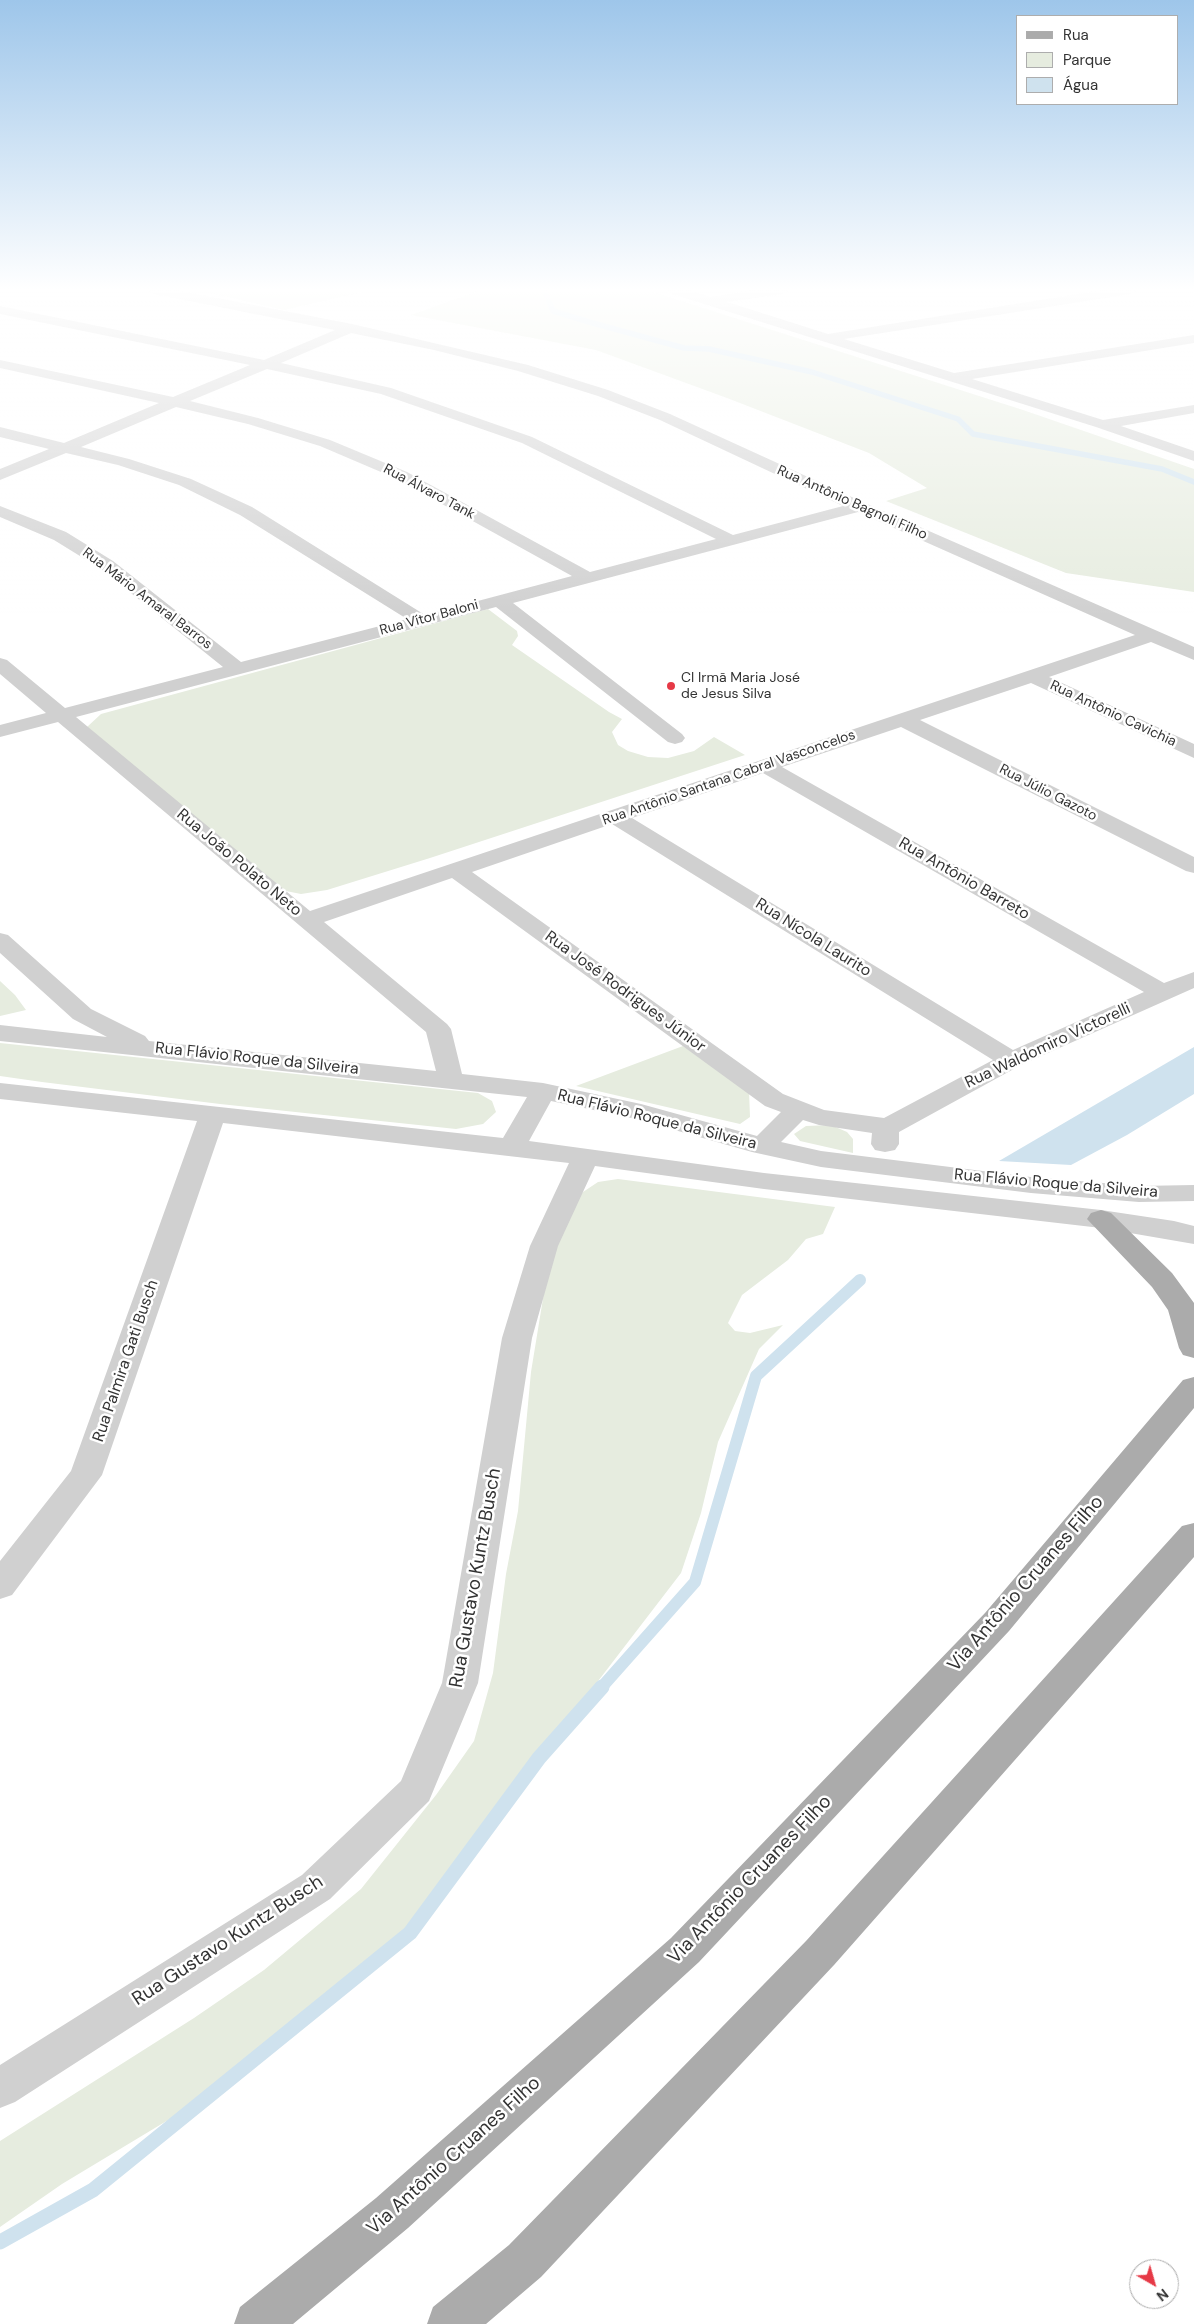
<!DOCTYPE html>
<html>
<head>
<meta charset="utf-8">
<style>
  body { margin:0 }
  #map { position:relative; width:1194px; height:2324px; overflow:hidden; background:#fff; font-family:"DM Sans",sans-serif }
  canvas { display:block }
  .legend { position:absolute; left:1016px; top:15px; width:162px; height:90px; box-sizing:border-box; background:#fff; border:1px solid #adadad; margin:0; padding:6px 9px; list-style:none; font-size:15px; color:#333 }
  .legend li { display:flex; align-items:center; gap:10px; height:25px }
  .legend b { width:25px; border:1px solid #adadad }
  .north { position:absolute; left:1129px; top:2259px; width:50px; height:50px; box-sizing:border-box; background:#fff; border:1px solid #adadad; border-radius:50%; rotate:142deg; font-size:14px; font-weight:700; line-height:20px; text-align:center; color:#333 }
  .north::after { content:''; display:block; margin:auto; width:18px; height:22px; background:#e63946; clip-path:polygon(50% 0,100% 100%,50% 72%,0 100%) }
</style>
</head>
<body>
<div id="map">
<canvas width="1194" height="2324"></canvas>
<ul class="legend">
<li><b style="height:6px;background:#ababab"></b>Rua</li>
<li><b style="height:14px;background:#e6ecdf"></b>Parque</li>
<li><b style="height:14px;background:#cfe2ee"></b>Água</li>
</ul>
<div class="north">N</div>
</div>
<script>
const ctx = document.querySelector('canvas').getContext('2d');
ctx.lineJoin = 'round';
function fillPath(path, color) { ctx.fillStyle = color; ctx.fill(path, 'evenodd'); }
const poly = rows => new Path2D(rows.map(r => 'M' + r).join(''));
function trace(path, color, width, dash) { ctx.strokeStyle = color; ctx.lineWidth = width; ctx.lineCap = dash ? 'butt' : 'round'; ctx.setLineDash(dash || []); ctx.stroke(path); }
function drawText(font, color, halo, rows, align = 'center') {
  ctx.font = font + ' "DM Sans",sans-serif'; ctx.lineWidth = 5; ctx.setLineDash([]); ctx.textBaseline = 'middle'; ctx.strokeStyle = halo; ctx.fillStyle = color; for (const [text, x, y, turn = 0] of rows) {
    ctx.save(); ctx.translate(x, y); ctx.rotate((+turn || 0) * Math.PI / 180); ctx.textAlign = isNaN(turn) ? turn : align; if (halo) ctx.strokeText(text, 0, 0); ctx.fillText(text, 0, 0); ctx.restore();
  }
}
fillPath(poly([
  [202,291,366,291,284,310],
  [478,291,650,291,1023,410,1194,469,1194,592,1066,573,886,501,927,488,869,453,727,398,596,350,411,315],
  [488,609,517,631,518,636,512,645,609,712,622,719,612,732,618,745,628,751,648,757,668,758,694,751,714,737,745,755,430,858,327,890,301,894,276,889,87,727,101,714],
  [0,981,15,995,26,1010,0,1016],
  [0,1043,478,1093,492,1101,496,1112,483,1124,456,1129,220,1104,42,1082,0,1076],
  [683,1046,749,1091,750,1117,740,1124,576,1086],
  [831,1125,847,1132,853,1139,853,1153,800,1141,794,1134,806,1126],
  [618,1179,835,1207,823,1234,806,1239,788,1260,742,1295,728,1323,735,1331,750,1333,783,1325,759,1349,718,1442,701,1513,681,1573,539,1758,410,1933,208,2096,62,2184,0,2227,0,2141,194,2018,264,1970,361,1889,436,1795,474,1741,493,1673,506,1574,518,1511,531,1372,547,1274,571,1205,583,1192,598,1182]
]), '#e6ecdf');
fillPath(poly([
  [1194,1047,1194,1094,1127,1135,1071,1165,999,1161]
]), '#cfe2ee');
trace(poly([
  [544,290,553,311,589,322,684,348,709,349,812,372,958,419,973,434,1162,469,1194,482]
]), '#cfe2ee', 5.5);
trace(poly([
  [601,1688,695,1582,756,1376,860,1280]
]), '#cfe2ee', 12);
trace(poly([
  [0,2242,93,2190,410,1933,539,1758,602,1687]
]), '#cfe2ee', 15);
fillPath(poly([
  [148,290,176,290,352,324,528,365,608,390,670,414,865,503,1194,647,1194,660,1151,642,1049,677,1194,744,1194,758,1031,683,920,720,1194,857,1194,873,1186,871,901,727,782,767,1164,983,1194,972,1194,988,1021,1065,899,1132,899,1144,895,1150,885,1152,875,1150,871,1144,872,1133,819,1125,803,1120,781,1142,821,1151,1031,1177,1139,1186,1194,1185,1194,1201,1139,1202,1031,1193,821,1167,752,1152,636,1119,551,1101,529,1141,764,1173,1101,1210,1174,1221,1194,1226,1194,1244,1101,1228,764,1189,595,1166,558,1246,532,1338,478,1683,429,1801,330,1899,15,2102,0,2108,0,2065,302,1875,401,1781,442,1683,502,1338,530,1246,569,1163,223,1123,102,1475,12,1595,0,1599,0,1561,71,1471,197,1121,0,1099,0,1083,503,1138,527,1097,0,1041,0,1025,107,1037,73,1019,0,953,0,933,8,935,91,1009,145,1036,149,1041,436,1071,426,1032,58,722,0,737,0,725,46,713,0,674,0,658,7,660,65,708,223,667,101,569,54,540,0,517,0,506,66,532,113,561,241,662,407,619,240,515,179,485,118,465,66,453,0,480,0,469,49,449,0,437,0,427,64,443,159,403,0,368,0,360,173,397,250,365,0,314,0,306,264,360,335,330,154,294,148,290],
  [351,333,434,350,518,371,598,396,660,420,843,506,733,535,532,437,391,388,281,363,351,333],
  [267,369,381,394,522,443,716,539,590,572,407,472,330,440,258,418,190,401,267,369],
  [176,407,248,424,320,446,395,478,572,576,425,615,252,507,191,479,129,459,81,447,176,407],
  [858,512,1135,635,310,911,76,717,496,607,668,742,675,744,682,742,685,738,682,734,513,603,858,512],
  [763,773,1144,992,1013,1050,632,818,763,773],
  [612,824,993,1060,884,1118,824,1110,783,1094,472,872,612,824],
  [452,878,765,1106,781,1112,757,1136,641,1104,543,1083,462,1074,451,1029,447,1024,324,922,452,878],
  [668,290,689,290,711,297,753,290,789,290,783,294,727,302,828,334,1103,290,1137,290,1131,294,844,339,954,373,1194,335,1194,343,972,379,1103,420,1194,405,1194,413,1121,426,1194,451,1194,461,1096,427,669,293,668,290]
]), '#d0d0d0');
fillPath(poly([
  [1101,1210,1111,1213,1172,1273,1194,1303,1194,1358,1183,1355,1179,1348,1168,1310,1152,1287,1087,1219,1091,1213,1101,1210],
  [1194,1377,1194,1408,1009,1631,699,1962,408,2228,293,2324,234,2324,240,2307,376,2198,671,1938,985,1613,1183,1380,1194,1377],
  [1194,1523,1194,1557,834,1965,541,2277,486,2324,427,2324,433,2307,509,2245,806,1941,1182,1526,1194,1523]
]), '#ababab');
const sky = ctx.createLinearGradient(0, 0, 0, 616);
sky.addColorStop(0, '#9ec6ea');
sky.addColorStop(0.47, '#fff');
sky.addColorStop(1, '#ffffff00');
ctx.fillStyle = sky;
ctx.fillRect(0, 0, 1194, 616);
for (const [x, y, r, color] of [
  [671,686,5,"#e63946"]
]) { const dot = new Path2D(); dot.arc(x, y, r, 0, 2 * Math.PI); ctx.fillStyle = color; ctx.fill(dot); trace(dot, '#fff', 2); }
drawText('14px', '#333', '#fff', [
  ["Rua Álvaro Tank",429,492,28],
  ["Rua Antônio Bagnoli Filho",852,503,24],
  ["Rua Mário Amaral Barros",147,599,37],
  ["Rua Vítor Baloni",429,618,-15],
  ["Rua Antônio Cavichia",1113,714,25],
  ["Rua Antônio Santana Cabral Vasconcelos",729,778,-19],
  ["Rua Júlio Gazoto",1048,793,27]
]);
drawText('14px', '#333', '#fff', [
  ["CI Irmã Maria José",681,678],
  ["de Jesus Silva",681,694]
], 'left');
drawText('16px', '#333', '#fff', [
  ["Rua João Polato Neto",239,863,40],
  ["Rua Antônio Barreto",964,879,30],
  ["Rua Nícola Laurito",813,938,32],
  ["Rua José Rodrigues Júnior",625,992,36],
  ["Rua Waldomiro Victorelli",1048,1046,-25],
  ["Rua Flávio Roque da Silveira",257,1059,6],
  ["Rua Flávio Roque da Silveira",657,1120,14],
  ["Rua Flávio Roque da Silveira",1056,1184,5],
  ["Rua Palmira Gati Busch",126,1361,-71]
]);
drawText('19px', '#333', '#fff', [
  ["Rua Gustavo Kuntz Busch",476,1578,-80],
  ["Via Antônio Cruanes Filho",1026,1584,-49],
  ["Via Antônio Cruanes Filho",750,1880,-46],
  ["Rua Gustavo Kuntz Busch",228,1941,-33],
  ["Via Antônio Cruanes Filho",454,2156,-42]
]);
</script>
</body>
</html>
